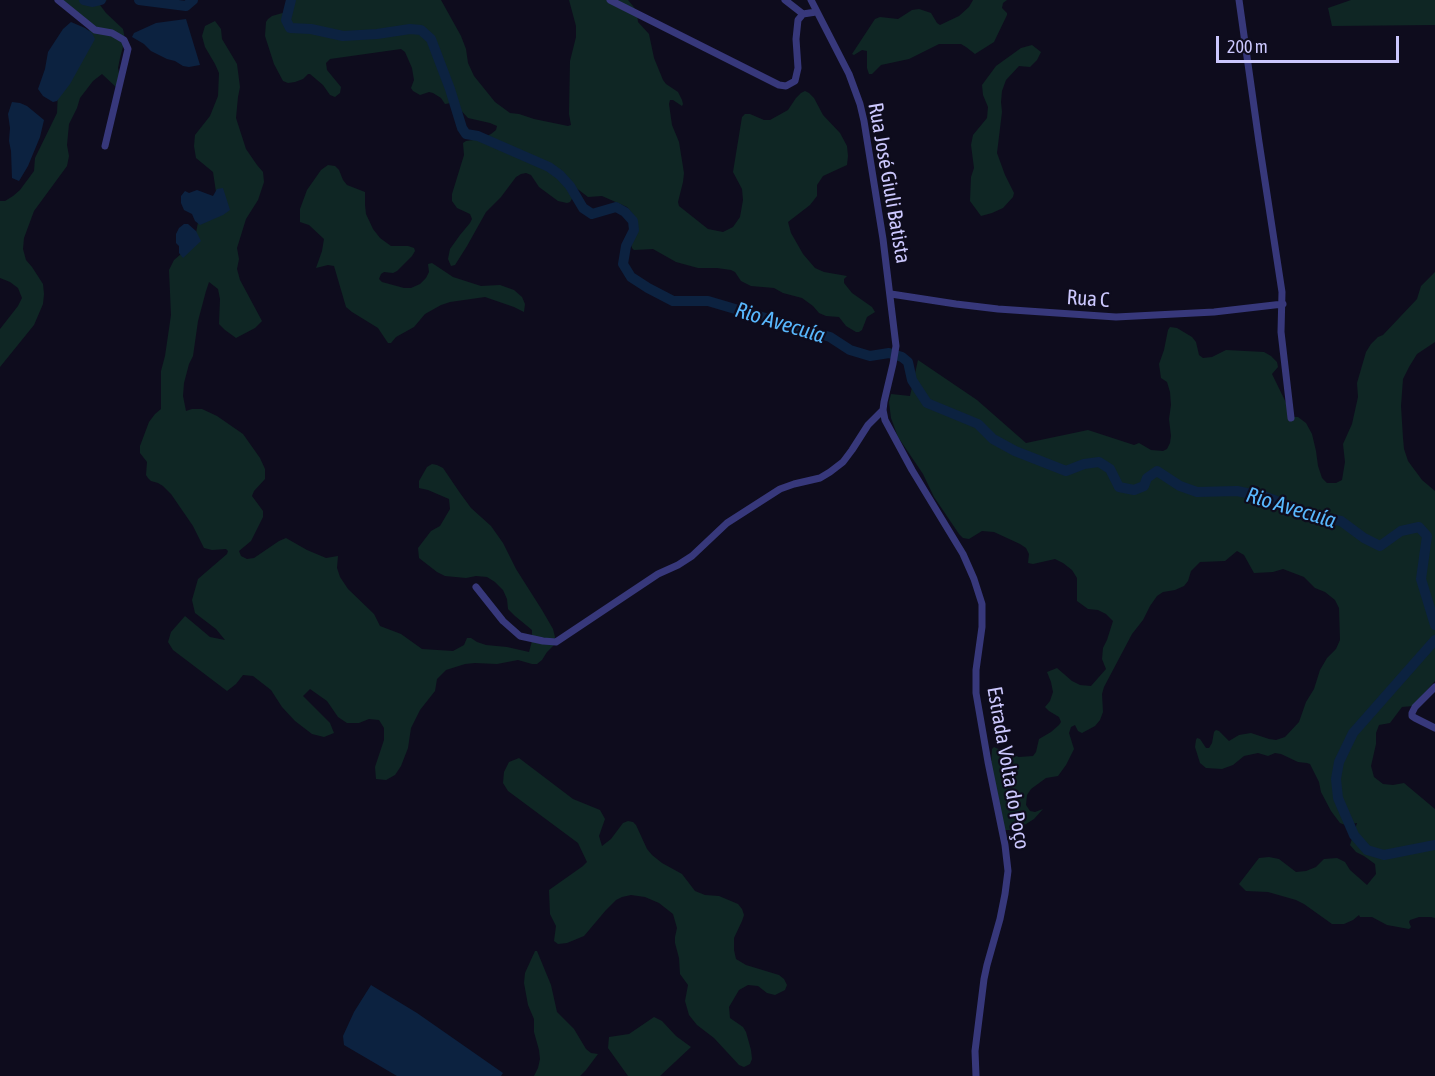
<!DOCTYPE html>
<html>
<head>
<meta charset="utf-8">
<style>
  body { margin:0 }
  #map { position:relative; width:1435px; height:1076px; overflow:hidden; background:#0e0c1d; font-family:"Asap Condensed",sans-serif }
  canvas { display:block }
  .scale { position:absolute; left:1216px; top:36px; width:183px; height:27px; box-sizing:border-box; border:3px solid #ccc8fe; border-top:0; padding-left:8px; font-size:18px; line-height:21px; white-space:nowrap; color:#ccc8fe; -webkit-text-stroke:4px #0e0c1d; paint-order:stroke }
</style>
</head>
<body>
<div id="map">
<canvas width="1435" height="1076"></canvas>
<div class="scale">200 m</div>
</div>
<script>
const ctx = document.querySelector('canvas').getContext('2d');
ctx.lineJoin = 'round';
function fillPath(path, color) { ctx.fillStyle = color; ctx.fill(path, 'evenodd'); }
const poly = rows => new Path2D(rows.map(r => 'M' + r).join(''));
function trace(path, color, width, dash) { ctx.strokeStyle = color; ctx.lineWidth = width; ctx.lineCap = dash ? 'butt' : 'round'; ctx.setLineDash(dash || []); ctx.stroke(path); }
function drawText(font, color, halo, rows, align = 'center') {
  ctx.font = font + ' "Asap Condensed",sans-serif'; ctx.lineWidth = 4.5; ctx.setLineDash([]); ctx.textBaseline = 'middle'; ctx.strokeStyle = halo; ctx.fillStyle = color; for (const [text, x, y, turn = 0] of rows) {
    ctx.save(); ctx.translate(x, y); ctx.rotate((+turn || 0) * Math.PI / 180); ctx.textAlign = isNaN(turn) ? turn : align; if (halo) ctx.strokeText(text, 0, 0); ctx.fillText(text, 0, 0); ctx.restore();
  }
}
fillPath(poly([
  [62,0,107,0,100,5,106,13,123,29,125,39,120,58,118,68,120,78,117,88,102,74,93,81,80,98,77,108,69,124,67,145,69,156,67,166,34,211,24,238,23,249,26,260,32,267,43,284,44,294,43,304,34,325,0,367,0,329,18,306,22,298,18,288,10,282,0,278,0,201,5,201,13,196,20,190,34,171,35,158,57,113,58,91,90,33,86,23],
  [291,0,441,0,461,36,466,49,468,63,474,76,495,102,510,113,519,114,534,119,568,126,571,125,569,114,570,61,576,37,576,26,569,0,628,0,637,11,638,22,649,34,654,58,663,80,666,84,678,92,682,100,683,104,682,106,673,100,670,100,669,104,672,125,679,142,684,173,683,182,678,202,679,206,708,229,723,232,733,227,740,217,743,200,742,189,733,172,742,117,745,114,750,114,764,120,770,120,788,110,796,98,801,93,805,91,809,93,814,98,823,115,840,133,847,146,848,156,847,165,823,176,817,185,817,196,810,205,788,222,791,233,803,254,815,268,824,272,847,276,844,279,844,283,852,293,872,307,875,312,867,317,862,330,859,332,856,332,846,326,839,317,826,316,819,313,813,306,802,298,783,293,774,288,751,286,741,281,735,272,731,270,717,268,698,268,676,262,653,249,634,250,632,248,631,243,636,221,632,213,627,207,602,196,588,197,575,187,573,188,573,197,570,202,567,203,558,201,539,187,531,175,526,173,521,174,516,177,501,197,486,212,467,246,455,265,451,266,448,259,450,249,460,235,470,223,472,219,470,214,457,208,452,201,452,194,464,155,463,143,466,141,480,139,491,134,496,130,497,126,490,123,468,118,456,105,451,103,445,104,441,98,433,93,429,92,420,95,413,91,411,88,414,80,412,68,405,52,401,49,330,59,326,63,327,70,341,87,340,93,335,97,330,95,323,85,310,74,308,74,303,79,295,82,288,83,283,81,274,64,265,36,266,22,268,19,272,16,286,12,290,10],
  [973,0,1007,0,1003,3,1002,8,1007,13,1007,15,994,42,975,54,966,47,961,44,939,44,909,59,881,65,872,74,869,74,867,68,867,51,862,50,854,55,852,54,875,19,880,17,898,19,912,10,919,9,931,13,937,23,940,25,959,16,969,7],
  [1351,0,1435,0,1435,25,1332,26,1328,8],
  [215,21,221,29,222,39,237,64,240,87,238,97,236,118,246,149,257,165,263,172,264,182,258,200,246,219,237,248,239,259,237,269,240,280,262,321,255,328,236,338,225,330,219,324,220,299,218,289,209,282,206,291,198,321,193,356,189,364,184,383,183,396,186,411,192,409,202,409,217,416,243,434,260,458,265,469,265,479,254,491,252,496,263,511,263,517,251,541,239,551,241,556,247,559,254,558,279,541,286,538,307,550,326,558,338,556,337,568,340,577,348,589,374,614,380,626,401,634,422,649,453,651,464,645,467,638,471,638,477,642,486,645,507,647,529,652,532,641,532,630,515,616,508,609,507,599,503,590,495,582,487,577,476,576,466,578,445,576,437,572,419,558,418,548,431,531,440,526,450,509,449,499,428,490,419,488,419,481,427,467,432,464,437,465,443,468,460,493,471,508,491,526,503,543,516,569,542,610,553,629,555,637,554,645,547,652,542,660,537,664,532,664,518,660,497,664,475,663,465,664,446,670,437,679,435,691,420,710,411,728,408,748,401,766,395,775,386,780,376,779,375,767,384,740,384,728,379,720,369,719,359,723,347,723,338,717,327,701,310,689,303,696,330,723,334,733,324,737,312,734,295,721,282,707,271,690,253,676,243,675,236,684,227,691,173,650,168,642,171,632,185,616,210,637,225,640,216,629,195,613,192,600,198,579,227,554,228,551,226,549,212,550,204,548,193,526,171,494,163,486,158,483,151,481,148,478,146,475,147,462,140,453,140,446,149,422,155,414,161,409,161,371,165,356,171,315,169,270,174,260,188,248,195,238,199,217,216,192,213,172,196,158,194,146,195,135,210,116,218,96,219,73,215,64,205,47,202,36,205,26],
  [1032,45,1041,52,1037,60,1030,67,1019,66,1006,80,1002,91,1001,102,1002,112,997,153,1005,175,1014,193,1013,197,1003,208,992,213,981,216,970,201,971,177,974,168,971,145,973,135,987,118,988,107,983,95,982,85,996,66,1021,48],
  [328,165,335,166,339,170,343,180,347,185,365,192,365,205,366,214,373,229,380,238,391,246,408,246,414,248,415,251,412,256,397,271,393,273,384,272,381,274,379,279,382,282,404,288,411,288,420,284,426,278,429,272,428,264,432,263,453,277,481,286,500,285,514,290,522,297,525,304,524,312,514,307,485,297,450,302,441,305,425,314,414,327,396,337,391,343,388,343,378,328,352,312,346,307,334,266,328,265,316,268,322,251,324,239,309,225,300,222,300,209,307,190,321,170],
  [1435,272,1435,342,1417,354,1409,367,1403,379,1401,406,1403,438,1404,449,1408,461,1422,480,1435,491,1435,681,1413,706,1402,707,1390,723,1379,725,1376,733,1376,744,1371,766,1374,777,1383,784,1393,785,1404,783,1435,809,1435,918,1431,917,1419,917,1410,920,1409,922,1411,927,1409,929,1387,925,1372,917,1360,917,1359,915,1353,920,1344,924,1332,924,1304,904,1296,900,1268,892,1246,891,1239,884,1259,858,1269,857,1279,859,1296,872,1306,871,1316,867,1324,859,1337,858,1345,862,1350,870,1367,885,1376,874,1375,864,1364,856,1356,852,1350,845,1357,823,1345,825,1340,823,1331,811,1321,792,1319,782,1310,764,1307,763,1298,762,1281,754,1275,753,1268,756,1258,753,1244,756,1233,765,1222,769,1206,768,1200,763,1195,747,1196,740,1197,738,1200,739,1206,748,1209,748,1212,743,1214,732,1216,730,1219,731,1229,741,1239,735,1251,733,1269,739,1276,740,1285,737,1299,722,1306,702,1314,689,1320,670,1327,658,1336,649,1340,640,1339,608,1335,600,1325,592,1315,588,1304,577,1283,569,1273,572,1254,573,1244,555,1237,551,1225,561,1200,562,1191,571,1188,581,1184,586,1175,590,1163,592,1157,596,1150,606,1143,620,1132,634,1104,687,1102,694,1103,712,1100,720,1095,726,1082,733,1078,731,1075,725,1071,727,1069,733,1074,749,1066,765,1058,776,1046,778,1031,789,1027,795,1026,805,1030,811,1035,812,1043,809,1034,819,1026,824,1015,830,1003,830,991,766,992,749,994,747,996,748,1019,757,1033,756,1036,752,1039,739,1051,732,1059,725,1061,722,1059,717,1049,711,1045,707,1050,701,1053,692,1051,682,1047,672,1057,668,1072,681,1080,685,1091,686,1106,669,1102,659,1103,648,1107,640,1113,621,1106,614,1098,610,1088,609,1077,601,1077,578,1072,570,1063,563,1055,559,1033,564,1028,563,1029,554,1026,548,1020,544,994,532,982,531,969,539,963,538,959,534,934,497,923,474,898,437,891,418,889,402,891,394,910,396,918,360,977,400,1026,443,1088,430,1134,445,1139,443,1151,450,1163,451,1167,449,1170,443,1171,436,1169,419,1171,405,1170,392,1167,382,1161,378,1159,364,1164,350,1168,330,1170,327,1177,328,1192,337,1196,342,1199,355,1203,358,1212,357,1226,350,1264,352,1271,356,1277,362,1278,367,1272,374,1293,417,1298,417,1306,423,1312,434,1316,451,1318,466,1322,478,1327,483,1336,483,1342,480,1345,462,1343,444,1352,424,1358,397,1357,383,1366,352,1371,344,1378,337,1383,335,1417,299,1421,286],
  [519,758,573,799,600,810,605,819,599,836,602,846,611,839,623,823,628,821,633,822,636,825,647,849,652,855,662,863,682,874,695,891,705,895,719,896,738,904,742,909,744,915,742,921,734,938,734,950,736,959,746,965,779,975,784,979,787,985,785,990,775,995,767,993,758,986,748,985,739,990,729,1007,730,1018,743,1027,746,1032,751,1050,752,1059,750,1064,744,1067,739,1065,714,1038,697,1025,689,1015,685,1001,688,985,680,974,679,958,675,943,675,937,677,928,673,914,659,903,645,897,631,895,622,897,616,900,606,910,584,936,567,943,558,944,554,941,556,926,550,914,549,890,583,866,587,862,578,843,508,791,503,783,504,772,509,762],
  [535,951,537,951,551,985,557,1012,574,1029,586,1049,591,1053,598,1054,586,1070,580,1076,534,1076,538,1068,540,1059,539,1050,534,1032,534,1019,528,1005,524,983,525,973],
  [654,1017,662,1021,676,1036,691,1047,660,1076,628,1076,608,1048,609,1037,629,1034]
]), '#0f2624');
fillPath(poly([
  [186,19,200,65,189,67,183,66,175,61,167,59,151,51,144,44,132,37,134,33,156,23],
  [71,22,85,28,92,33,95,39,70,84,57,101,53,102,43,96,38,89,45,69,48,52,63,29],
  [12,102,20,103,27,106,44,120,40,137,28,166,19,181,12,178,11,151,9,141,10,128,8,114],
  [223,188,230,210,223,215,200,225,195,221,192,214,184,210,181,203,181,196,185,191,189,193,197,190,213,196,217,189],
  [184,224,188,224,196,231,201,241,183,258,179,253,179,246,176,243,176,234,179,228],
  [371,985,417,1013,503,1073,501,1076,397,1076,344,1045,343,1036,354,1012]
]), '#0c2240');
trace(poly([
  [84,0,93,2,101,0],
  [139,0,186,6,193,0],
  [291,0,286,20,290,28,311,29,343,36,377,34,410,29,421,30,431,39,450,89,462,128,466,134,478,136,549,167,560,175,570,186,583,208,592,214,616,207,625,212,633,221,634,230,626,246,623,264,631,277,648,288,673,301,708,301,830,337,850,350,870,356,889,353,902,357,908,362,912,380,927,403,978,424,993,439,1015,451,1066,471,1084,464,1099,462,1110,469,1119,487,1134,490,1144,486,1147,478,1157,471,1180,486,1197,492,1237,491,1266,497,1315,516,1341,521,1364,538,1380,546,1401,531,1419,527,1427,536,1421,579,1435,625],
  [1435,640,1353,733,1339,762,1336,779,1338,798,1354,835,1367,850,1384,855,1435,845]
]), '#0c2240', 10);
trace(poly([
  [58,0,95,30,112,33,124,40,128,49,105,146],
  [610,0,779,85,786,86,795,81,798,68,796,39,798,20,803,14],
  [785,0,803,14,816,12],
  [811,0,849,74,860,104,864,121,883,239,896,346,893,364,884,402,883,410,885,420,912,470,963,554,974,579,982,604,982,627,976,670,976,693,988,762,1005,845,1008,871,1005,894,1000,919,987,965,984,979,975,1051,976,1076],
  [1239,0,1259,142,1282,292,1281,332,1291,418],
  [891,294,956,304,998,309,1116,317,1214,312,1283,304],
  [476,587,503,621,520,636,543,641,556,642,658,574,678,565,692,556,727,523,780,489,794,484,820,478,830,472,843,462,852,450,868,425,883,410],
  [1435,687,1415,707,1412,713,1412,716,1415,718,1435,728]
]), '#37387b', 7);
drawText('21px', '#ccc8fe', '#0e0c1d', [
  ["Rua José Giuli Batista",889,183,80],
  ["Rua C",1088,299,4],
  ["Estrada Volta do Poço",1008,768,80]
]);
drawText('italic 22px', '#58b7fd', '#0e0c1d', [
  ["Rio Avecuía",780,323,17],
  ["Rio Avecuía",1291,508,17]
]);
</script>
</body>
</html>
